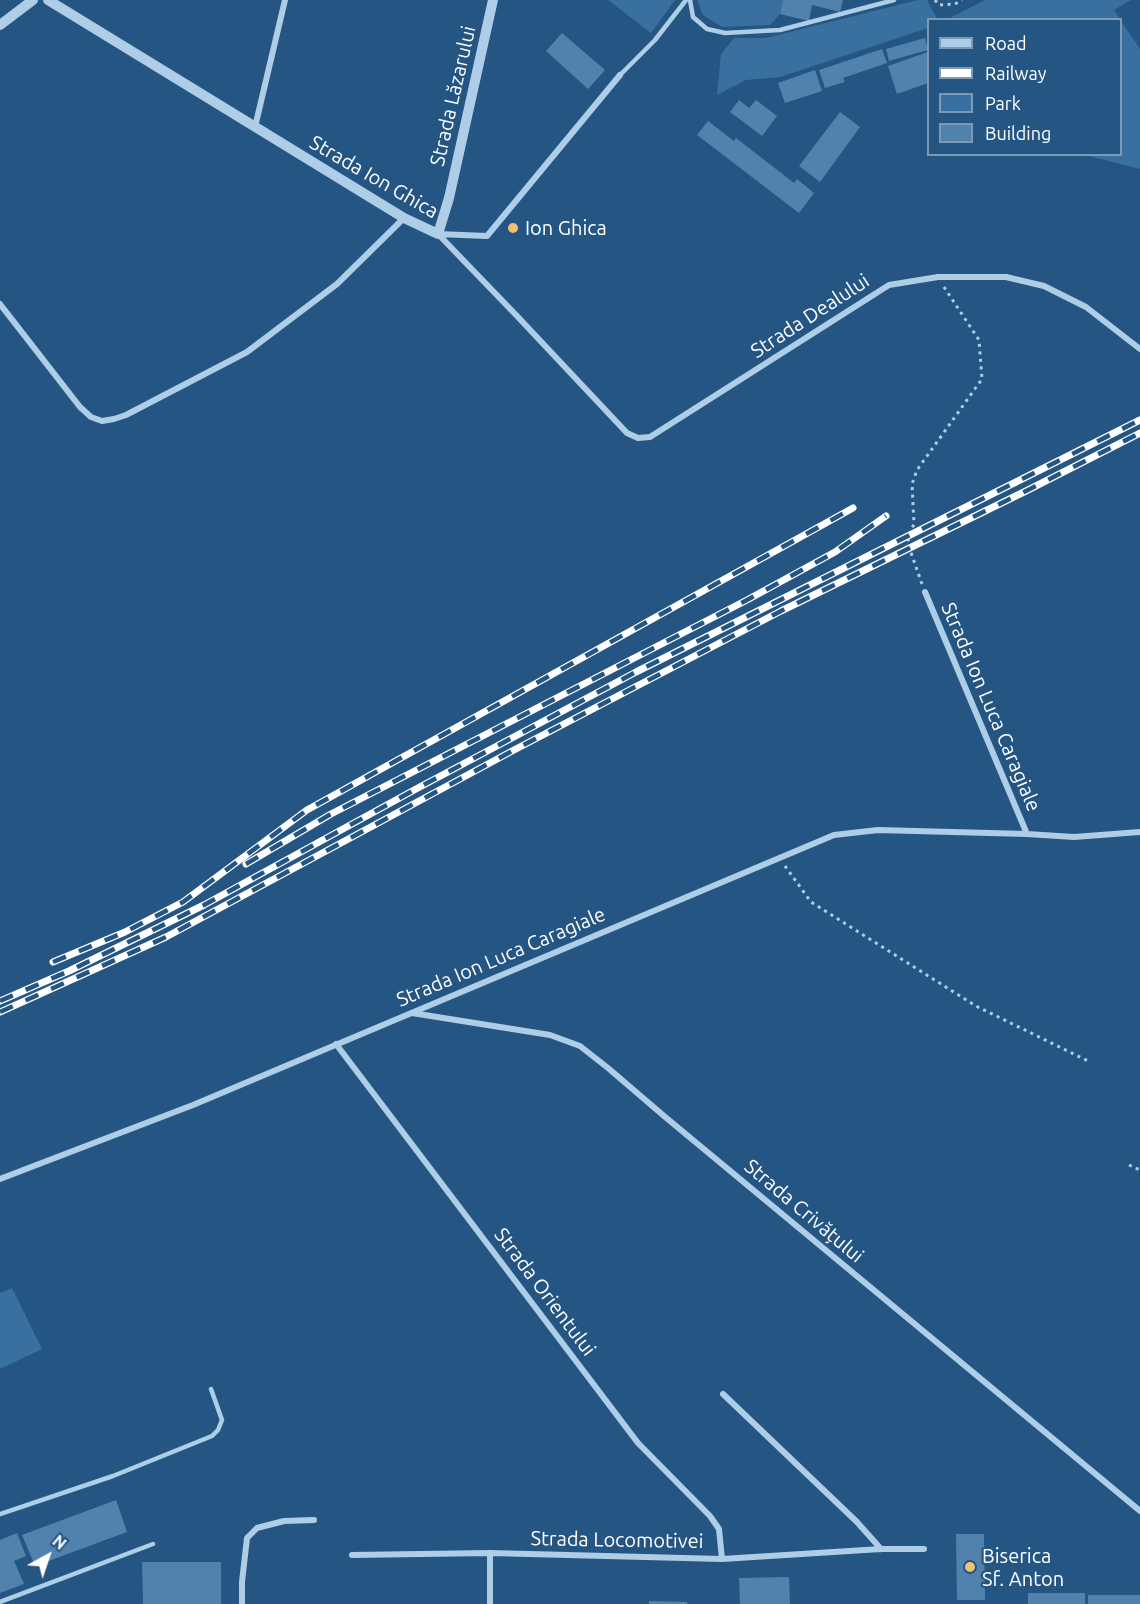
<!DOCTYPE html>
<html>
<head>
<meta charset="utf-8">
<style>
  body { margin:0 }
  #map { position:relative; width:1140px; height:1604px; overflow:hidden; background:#255683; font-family:Ubuntu,sans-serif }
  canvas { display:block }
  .legend { position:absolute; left:927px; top:18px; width:195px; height:138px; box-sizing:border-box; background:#255683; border:2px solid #7c9ab5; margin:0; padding:8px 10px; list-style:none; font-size:18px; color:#fff }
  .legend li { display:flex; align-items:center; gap:12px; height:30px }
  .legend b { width:30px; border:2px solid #7c9ab5 }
  .north { position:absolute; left:18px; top:1526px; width:60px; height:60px; -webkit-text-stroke:4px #255683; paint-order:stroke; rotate:40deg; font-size:16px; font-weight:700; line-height:24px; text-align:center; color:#fff }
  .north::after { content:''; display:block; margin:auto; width:21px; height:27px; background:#fff; clip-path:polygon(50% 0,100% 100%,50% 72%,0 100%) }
</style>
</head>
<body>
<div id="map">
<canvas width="1140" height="1604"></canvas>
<ul class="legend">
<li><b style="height:8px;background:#aecde7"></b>Road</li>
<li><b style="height:8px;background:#fff"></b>Railway</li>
<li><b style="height:16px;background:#3970a0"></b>Park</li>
<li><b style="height:16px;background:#5182ad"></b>Building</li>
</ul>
<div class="north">N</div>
</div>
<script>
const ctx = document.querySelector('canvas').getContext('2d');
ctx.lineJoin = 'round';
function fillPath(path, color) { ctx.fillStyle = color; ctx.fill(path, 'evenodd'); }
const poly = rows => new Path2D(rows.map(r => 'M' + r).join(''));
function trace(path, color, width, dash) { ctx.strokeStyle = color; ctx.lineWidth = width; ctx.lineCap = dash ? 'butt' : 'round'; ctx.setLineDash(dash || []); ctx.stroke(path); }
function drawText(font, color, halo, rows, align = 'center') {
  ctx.font = font + ' Ubuntu,sans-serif'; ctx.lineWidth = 4.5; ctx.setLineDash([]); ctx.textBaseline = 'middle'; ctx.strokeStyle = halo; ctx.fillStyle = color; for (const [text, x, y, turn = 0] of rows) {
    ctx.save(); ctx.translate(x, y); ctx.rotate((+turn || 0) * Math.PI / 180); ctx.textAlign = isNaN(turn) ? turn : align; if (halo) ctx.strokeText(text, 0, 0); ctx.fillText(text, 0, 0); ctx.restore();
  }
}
fillPath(poly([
  [608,0,675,0,651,33],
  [697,0,783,0,780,14,770,25,722,27,703,15],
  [918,0,927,0,937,19,928,20,928,28,780,77,746,80,717,95,721,54,734,38,766,38],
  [985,0,1131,0,1114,10,1120,19,948,19],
  [1121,21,1140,49,1140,169,1085,155,1120,154],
  [12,1288,42,1349,0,1369,0,1293]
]), '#3970a0');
fillPath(poly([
  [783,0,843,0,840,12,812,5,809,21,780,14],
  [562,33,605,70,588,89,546,51],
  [925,38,928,50,889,61,886,49],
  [882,49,887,63,843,78,845,82,825,88,819,70],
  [928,52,928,83,897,94,888,66],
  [815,70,822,91,785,103,778,83],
  [739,100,749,108,756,100,777,116,762,136,730,112],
  [840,112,860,127,820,182,799,166],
  [708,121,734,141,736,138,794,183,797,179,814,193,799,213,697,135],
  [116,1500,127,1532,35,1566,22,1535],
  [17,1533,26,1556,14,1561,24,1584,0,1593,0,1540],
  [956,1534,984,1534,985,1600,957,1600],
  [142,1562,221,1562,221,1604,143,1604],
  [789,1577,790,1604,740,1604,739,1578],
  [1028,1593,1085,1593,1085,1604,1028,1604],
  [1088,1595,1140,1595,1140,1604,1088,1604],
  [649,1601,687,1602,687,1604,649,1604]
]), '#5182ad');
trace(poly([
  [935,0,939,5,955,4,962,0],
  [922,584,909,547,908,537,914,524,912,484,917,470,982,379,979,340,944,287],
  [785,866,811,902,976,1006,1088,1061],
  [1129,1165,1140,1170]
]), '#aecde7', 3, [3, 4.5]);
trace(poly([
  [690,0,693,17,707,29,725,33,780,30,894,0],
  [620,75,655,40,686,0],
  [0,1514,113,1476,212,1436,218,1430,222,1420,211,1389],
  [0,1602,153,1544]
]), '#aecde7', 4.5);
trace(poly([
  [255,127,285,0],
  [438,234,517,316,627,433,638,438,650,437,889,285,938,277,1006,277,1044,286,1086,307,1140,349],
  [438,234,487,236,620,75],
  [0,304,80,407,91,417,102,421,114,419,126,415,247,352,337,284,404,218],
  [925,592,1027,834],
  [412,1013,550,1035,580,1046,608,1068,664,1116,1140,1511],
  [336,1044,638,1443,710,1516,719,1529,722,1559],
  [0,1179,193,1105,834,835,878,830,1027,834,1074,837,1140,832],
  [723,1394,857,1522,881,1549],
  [490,1553,490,1604],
  [352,1555,490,1553,722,1559,881,1549,924,1549],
  [242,1604,242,1582,247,1538,257,1528,284,1521,314,1520]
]), '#aecde7', 6);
trace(poly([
  [48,0,404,218,438,234,449,198,493,0],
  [0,25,33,0]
]), '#aecde7', 10);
const rail = poly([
  [246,864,331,814,747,600,835,552,886,516],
  [53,962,125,932,183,902,307,810,853,508],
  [0,1001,69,971,204,905,416,789,636,672,1140,420],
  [0,1012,166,937,514,750,781,611,1026,491,1140,433]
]);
trace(rail, '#fff', 7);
trace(rail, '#255683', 4.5, [14]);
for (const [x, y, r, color] of [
  [513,228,6,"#f1c172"],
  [970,1567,6,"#f1c172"]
]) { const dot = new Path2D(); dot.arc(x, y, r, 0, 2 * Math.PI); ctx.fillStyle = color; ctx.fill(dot); trace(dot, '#255683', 2); }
drawText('20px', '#fff', '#255683', [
  ["Strada Lăzarului",453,96,-77],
  ["Strada Ion Ghica",374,177,30],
  ["Strada Dealului",810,316,-33],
  ["Strada Ion Luca Caragiale",991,707,67],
  ["Strada Ion Luca Caragiale",501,957,-23],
  ["Strada Crivățului",804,1211,40],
  ["Strada Orientului",545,1292,53],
  ["Strada Locomotivei",617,1540,1]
]);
drawText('20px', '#fff', '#255683', [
  ["Ion Ghica",525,228],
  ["Biserica",982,1556],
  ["Sf. Anton",982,1579]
], 'left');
</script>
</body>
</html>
